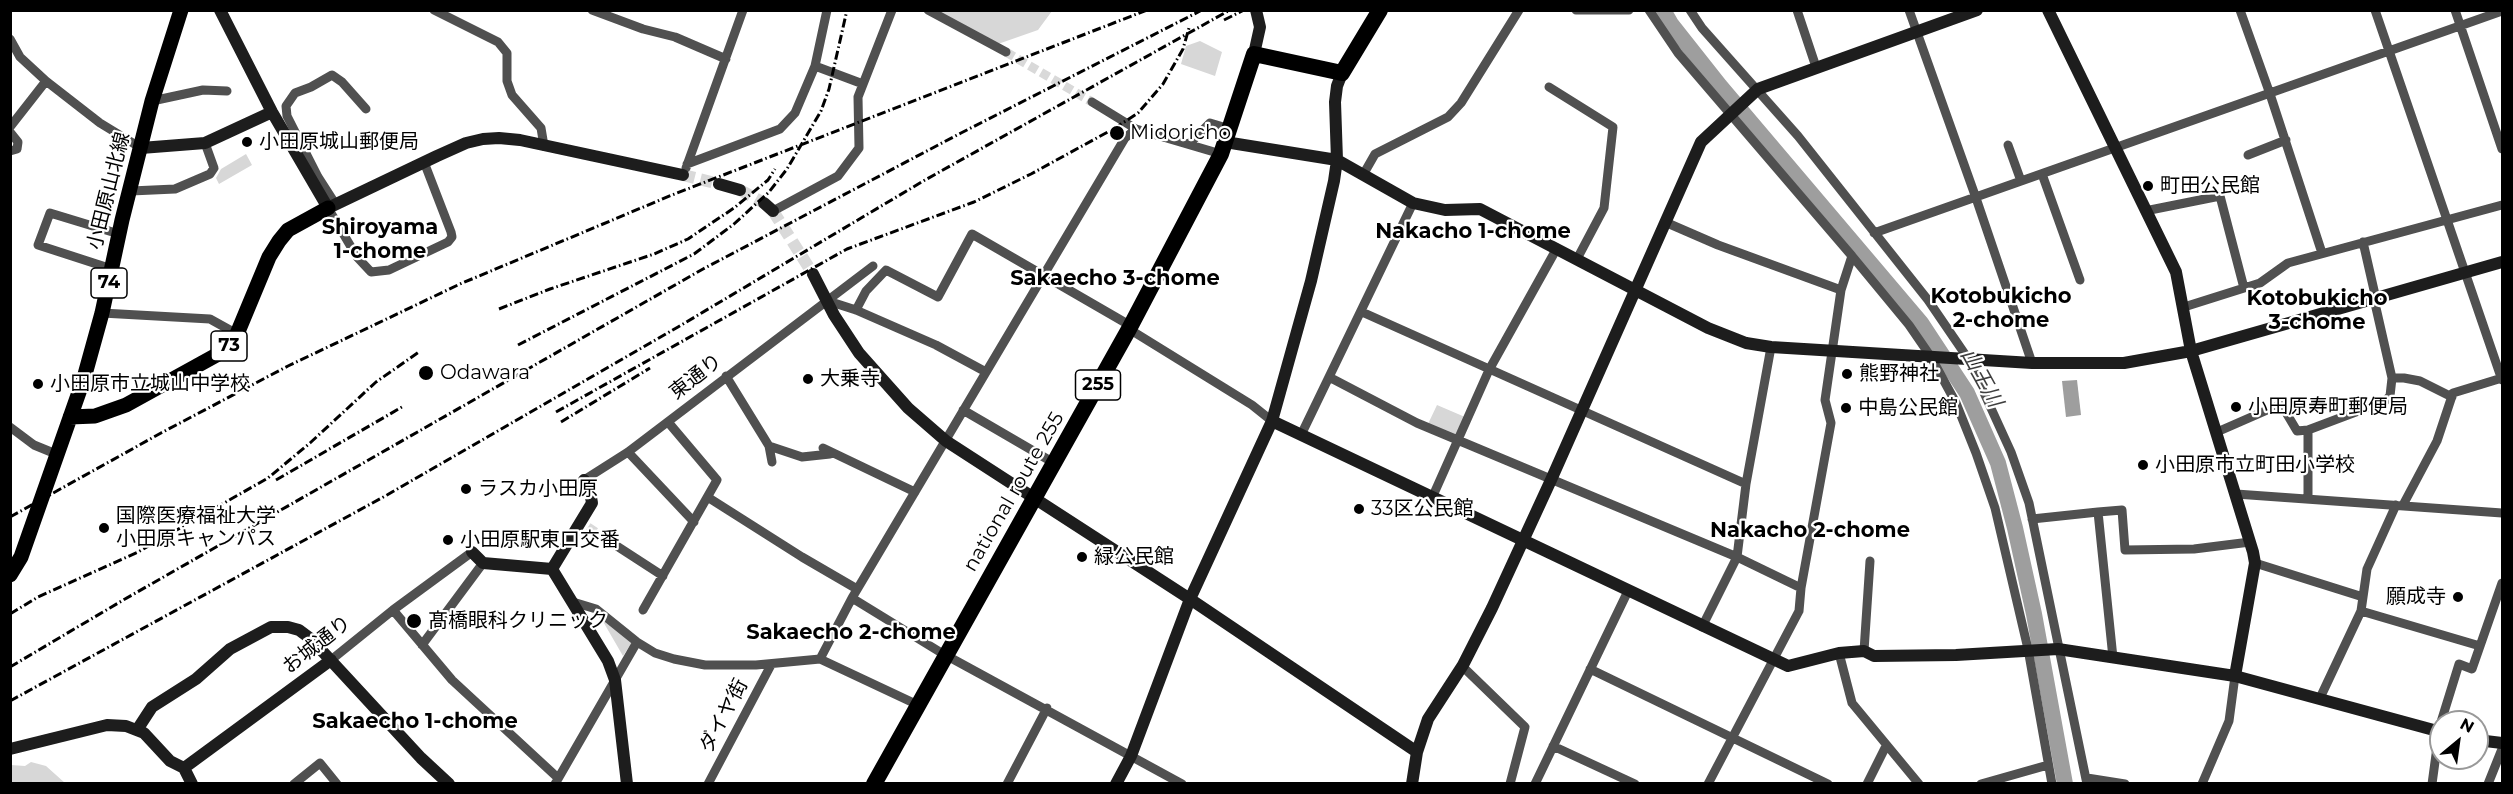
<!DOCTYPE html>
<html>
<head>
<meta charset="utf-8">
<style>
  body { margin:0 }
  #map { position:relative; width:2513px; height:794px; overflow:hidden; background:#fff; font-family:Montserrat,sans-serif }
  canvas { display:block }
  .frame { position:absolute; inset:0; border:12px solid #000; pointer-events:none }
  .north { position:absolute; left:2429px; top:710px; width:60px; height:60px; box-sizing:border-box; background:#fff; border:2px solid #999; border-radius:50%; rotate:29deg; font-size:16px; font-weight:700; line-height:24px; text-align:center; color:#000 }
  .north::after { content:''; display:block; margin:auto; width:21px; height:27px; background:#000; clip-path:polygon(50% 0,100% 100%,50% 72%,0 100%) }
</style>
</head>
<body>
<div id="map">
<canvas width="2513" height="794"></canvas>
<div class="frame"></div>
<div class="north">N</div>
</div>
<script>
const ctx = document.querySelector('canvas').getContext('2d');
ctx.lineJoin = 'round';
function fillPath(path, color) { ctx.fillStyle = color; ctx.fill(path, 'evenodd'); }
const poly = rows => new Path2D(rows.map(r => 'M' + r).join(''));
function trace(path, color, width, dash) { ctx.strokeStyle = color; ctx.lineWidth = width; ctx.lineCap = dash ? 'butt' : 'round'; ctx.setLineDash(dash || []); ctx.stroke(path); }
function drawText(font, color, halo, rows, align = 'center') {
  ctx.font = font + ' Montserrat,"Noto Sans JP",sans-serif'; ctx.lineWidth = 4.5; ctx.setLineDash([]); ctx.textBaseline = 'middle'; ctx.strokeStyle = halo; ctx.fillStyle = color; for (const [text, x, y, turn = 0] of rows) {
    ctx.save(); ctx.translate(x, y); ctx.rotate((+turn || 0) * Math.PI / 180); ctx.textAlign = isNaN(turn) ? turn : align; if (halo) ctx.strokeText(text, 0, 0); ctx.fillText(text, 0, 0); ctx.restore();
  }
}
fillPath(poly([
  [938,11,1052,11,1038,30,998,44],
  [1200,41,1222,52,1215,76,1181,64,1186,46],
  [246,154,252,165,219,184,216,178,221,169],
  [1437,405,1465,417,1457,436,1428,424],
  [601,618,632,642,623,656],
  [31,762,46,766,65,783,11,783,11,765,25,766]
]), '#d7d7d7');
fillPath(poly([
  [2077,380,2081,415,2066,417,2062,381]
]), '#9e9e9e');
trace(poly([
  [1663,10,1671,24,1720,86,1921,323,1967,393,1998,463,2015,528,2034,614,2065,784]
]), '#9e9e9e', 16);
trace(poly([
  [1006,52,1092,102],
  [588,527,606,539]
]), '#d9d9d9', 9, [9, 4.5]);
trace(poly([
  [683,175,719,184],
  [740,190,764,203],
  [773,211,813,274]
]), '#d9d9d9', 12, [12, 6]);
trace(poly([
  [434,10,498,42,507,53,507,81,512,95,541,128,544,146],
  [592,10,643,29,675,37,726,59],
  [928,10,1006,52],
  [1576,10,1629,10],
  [1649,10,1678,53,1852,256,1841,290,1825,400,1831,423,1801,588,1799,611,1708,784],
  [1690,10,1702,28,1798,136,1928,300,1969,360,2011,452,2029,503,2087,784],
  [1797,10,1816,67],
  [1909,10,1976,198,2032,363],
  [2240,10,2270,94,2322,253],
  [2375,10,2502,380],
  [2455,10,2502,149],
  [10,39,20,57,46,81,100,123,141,148],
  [815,66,863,84],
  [1549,87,1613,127,1604,208,1577,259],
  [152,101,203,90,227,91],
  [1092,102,1136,129,1221,154],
  [10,127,46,81],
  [1136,129,1125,138,852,598,940,652,1182,784],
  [10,132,18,142,17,149,10,151],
  [1189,144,1210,123,1230,129],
  [2008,145,2021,181],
  [2248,155,2286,140],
  [687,164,780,129,795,113,815,66,827,10],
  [686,168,743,10],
  [2042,174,2080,280],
  [1363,175,1375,154,1448,117,1461,103,1519,10],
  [131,191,175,189,210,174,214,168,205,143],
  [336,205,318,177,287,116,286,106,295,93,311,87,332,75,342,82,366,109],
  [328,208,357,257,371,272,389,270,448,242,452,237,451,232,424,162],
  [773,211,838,176,859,148,858,97,892,10],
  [2145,211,2220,196,2244,288],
  [1665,222,1718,245,1841,290],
  [1874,233,2502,11],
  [2363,242,2376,299],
  [1852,256,1909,325,1931,357,1956,403,1976,453,1995,508,2028,649,2052,784],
  [112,269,38,245,50,213,119,234],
  [828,301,856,310,936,345,986,372],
  [2184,307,2260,283,2288,263,2502,205],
  [856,310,866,291,886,270,938,297,972,234,1131,326],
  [1362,312,1746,484],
  [102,313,210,319,237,334],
  [1129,329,1252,405,1272,421],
  [726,376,769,446,772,462],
  [1329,377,1417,423,1737,557,1801,588],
  [2392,378,2404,378,2420,381,2452,397],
  [963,410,1054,463],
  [10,427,34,445,56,454],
  [2217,432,2281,404,2297,431,2308,430],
  [1301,435,1413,203],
  [769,446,802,457,830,454],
  [823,448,915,492],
  [628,452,694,522],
  [584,480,628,452,873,266],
  [2236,494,2502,513],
  [709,498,802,557,857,589],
  [1432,498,1489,370,1557,248],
  [2308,498,2308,430,2385,401,2390,396,2392,378,2374,299],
  [2403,505,2437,441,2453,393,2502,378],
  [2098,512,2122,510,2125,550,2194,549,2250,542],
  [2032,519,2098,512,2113,658],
  [606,539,663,576],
  [2255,563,2363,597],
  [573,602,596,609,637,642,655,653,674,659,705,665,756,665,820,659,918,705],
  [393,610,452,680,558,778],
  [643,610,717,480,668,422],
  [2361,611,2480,646],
  [1702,627,1737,557,1746,484,1771,347],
  [422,645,483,563],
  [1864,651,1870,561],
  [1839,653,1852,703,1919,784],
  [820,659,852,598],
  [331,660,393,610,472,552],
  [1462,666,1525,727,1510,784],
  [1590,669,1828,784],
  [2320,698,2361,611,2367,569,2396,505],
  [2441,722,2459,664,2472,669,2502,583],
  [1553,746,1635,784],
  [2087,778,2125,784],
  [294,784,320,763,337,784],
  [555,784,637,642],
  [708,784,771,665],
  [1007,784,1047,708],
  [1535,784,1628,591],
  [1867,784,1886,746],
  [1981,784,2048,765],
  [2202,784,2229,721,2235,676],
  [2432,784,2440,725],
  [2488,784,2502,749]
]), '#505050', 9);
trace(poly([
  [220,10,272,112,328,208,437,156,466,143,483,139,499,138,520,140,683,175],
  [2048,10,2176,272,2191,351,2253,552,2255,563,2235,676],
  [1254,54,1260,27,1256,10],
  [1225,142,1337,160,1413,203,1445,210,1480,209,1708,328,1746,343,1771,347,2032,363,2124,363,2191,351,2502,262],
  [141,148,205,143,272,112],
  [719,184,740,190],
  [764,203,773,211],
  [813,274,834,315,859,353,908,408,946,441,1190,599,1417,752],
  [1272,421,1788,666,1839,653,1864,651,1874,656,1956,655,2058,649,2235,676,2441,732],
  [472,552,483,563,552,569],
  [552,569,608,661,615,680,627,784],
  [552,569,592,503,589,486,584,480],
  [137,730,152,707,196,679,230,649,271,627,288,627,299,630,311,639,421,758,449,784],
  [2477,740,2502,743],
  [10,749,107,725,126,726,144,733,170,761,184,768,192,784],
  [184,768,331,660],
  [1116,784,1131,756,1190,599,1272,421,1311,281,1334,181,1337,160,1335,102,1337,86,1342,73],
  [1412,784,1417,752,1428,719,1463,665,1492,608,1551,480,1701,142,1758,89,1977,10]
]), '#1d1d1d', 12);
trace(poly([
  [70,417,95,416,126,405,222,352,237,334,269,257,279,241,288,230,328,208],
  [10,575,21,557,84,378,102,313,122,220,152,101,181,10]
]), '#000', 15);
trace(poly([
  [874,784,1129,329,1221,154,1254,54,1342,73,1380,10]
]), '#000', 16);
trace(poly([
  [1224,20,1244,10],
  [499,309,550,289,654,254,688,239,734,208,768,180,775,169],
  [518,345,694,254,734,224,769,192,787,169,821,111,829,89,847,10],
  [556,412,847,249,974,202,1031,174,1115,128,1138,113,1163,84,1183,49,1189,28],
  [561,422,650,368],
  [276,480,402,407],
  [10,517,161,433,288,366,460,284,672,195,1147,10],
  [10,614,38,597,138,552,268,478,310,443,376,382,419,352],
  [10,667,125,599,703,269,961,133,1202,10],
  [10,701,387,495,678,327,925,180,1230,10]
]), '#000', 3, [9, 3, 1.5, 3]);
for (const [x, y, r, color] of [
  [1117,133,8,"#000"],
  [247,142,6,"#000"],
  [2148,186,6,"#000"],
  [426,373,8,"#000"],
  [1847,374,6,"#000"],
  [808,379,6,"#000"],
  [38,384,6,"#000"],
  [2236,407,6,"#000"],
  [1846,408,6,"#000"],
  [2143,465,6,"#000"],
  [466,489,6,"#000"],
  [1359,509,6,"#000"],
  [104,528,6,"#000"],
  [448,540,6,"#000"],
  [1082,557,6,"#000"],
  [2458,597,6,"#000"],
  [414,621,8,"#000"]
]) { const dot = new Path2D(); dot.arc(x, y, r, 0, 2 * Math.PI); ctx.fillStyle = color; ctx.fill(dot); trace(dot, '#fff', 2); }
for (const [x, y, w] of [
  [109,283,36],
  [229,346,36],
  [1098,385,45]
]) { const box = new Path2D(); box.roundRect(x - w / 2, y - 15, w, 30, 4.5); ctx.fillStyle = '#fff'; ctx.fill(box); trace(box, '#000', 1.5); }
drawText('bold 18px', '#000', null, [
  ["74",109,283],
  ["73",229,346],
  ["255",1098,385]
]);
drawText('20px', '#000', '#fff', [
  ["Midoricho",1130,133],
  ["小田原城山郵便局",259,142],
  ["町田公民館",2160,186],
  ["Odawara",440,373],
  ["熊野神社",1859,374],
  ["大乗寺",820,379],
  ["小田原市立城山中学校",50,384],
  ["小田原寿町郵便局",2248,407],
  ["中島公民館",1858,408],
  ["小田原市立町田小学校",2155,465],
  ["ラスカ小田原",478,489],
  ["33区公民館",1371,509],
  ["国際医療福祉大学",116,516],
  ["小田原キャンパス",116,539],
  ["小田原駅東口交番",460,540],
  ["緑公民館",1094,557],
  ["願成寺",2446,597,"right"],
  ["髙橋眼科クリニック",428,621]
], 'left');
drawText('20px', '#000', '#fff', [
  ["小田原山北線",109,191,-76],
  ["東通り",696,377,-38],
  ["national route 255",1014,492,-60],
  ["お城通り",317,645,-38],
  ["ダイヤ街",724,716,-62]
]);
drawText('bold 21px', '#000', '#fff', [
  ["Shiroyama",380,228],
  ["1-chome",380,252],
  ["Nakacho 1-chome",1473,232],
  ["Sakaecho 3-chome",1115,279],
  ["Kotobukicho",2001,297],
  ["2-chome",2001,321],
  ["Kotobukicho",2317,299],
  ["3-chome",2317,323],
  ["Nakacho 2-chome",1810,531],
  ["Sakaecho 2-chome",851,633],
  ["Sakaecho 1-chome",415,722]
]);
drawText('italic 21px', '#3f3f3f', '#fff', [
  ["山王川",1981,378,61]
]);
</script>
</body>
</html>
